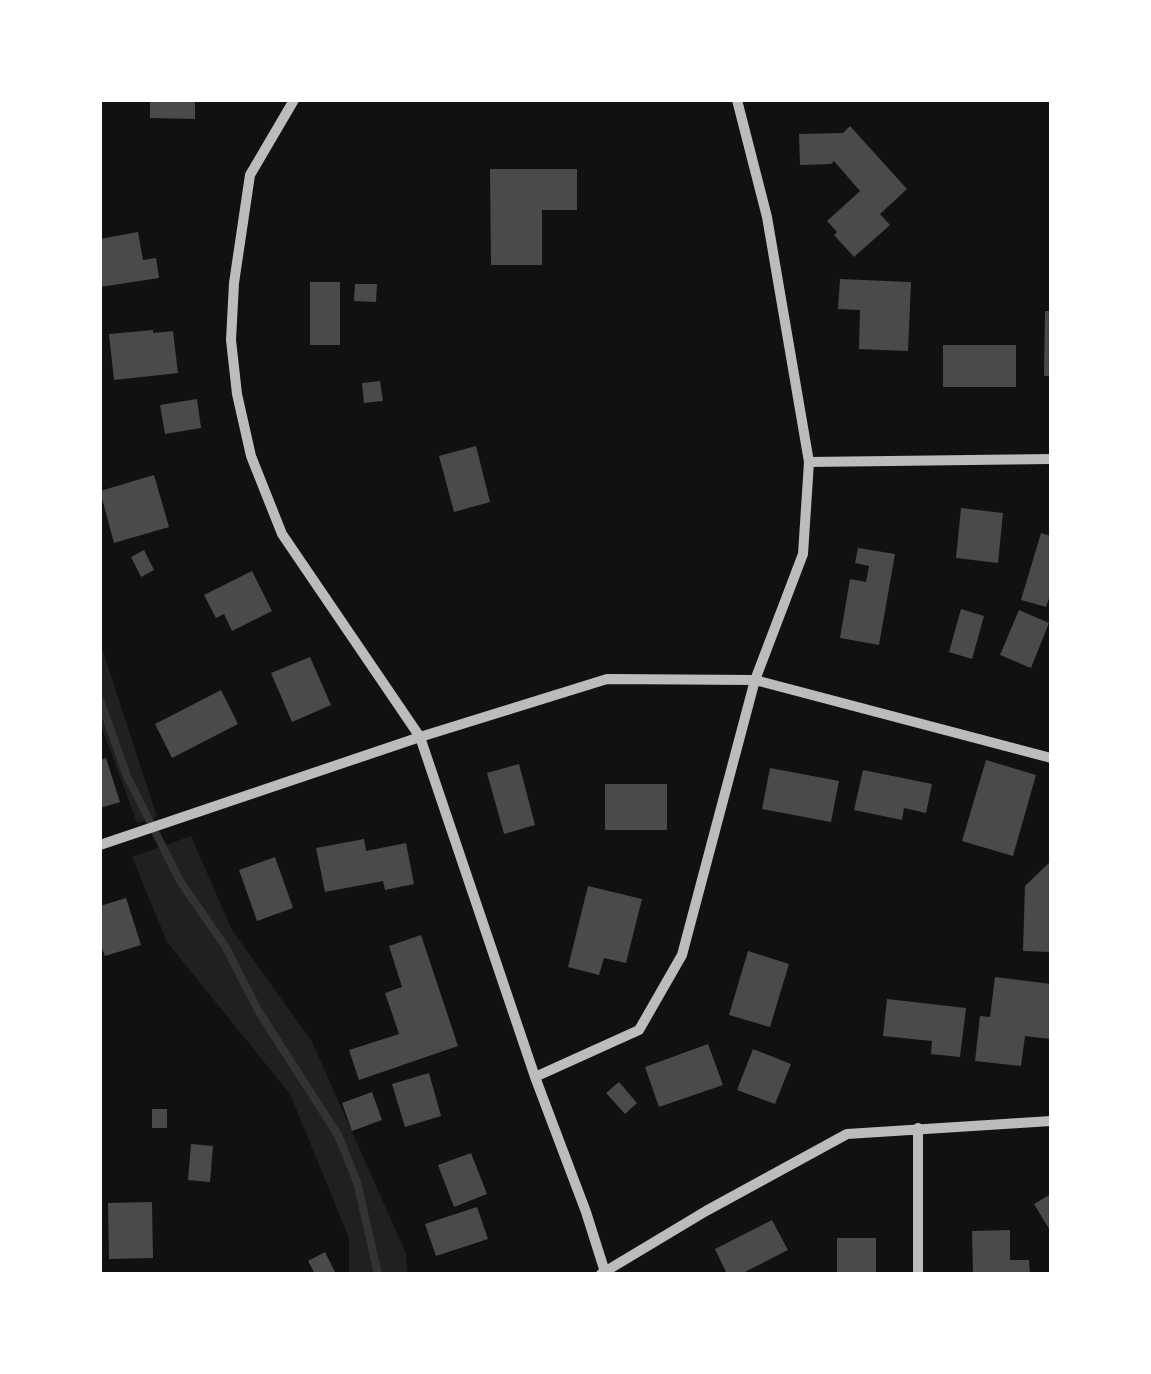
<!DOCTYPE html>
<html>
<head>
<meta charset="utf-8">
<style>
  body { margin:0 }
  #map { position:relative; width:1151px; height:1374px; overflow:hidden; background:#111; font-family:"Fira Sans Condensed",sans-serif }
  canvas { display:block }
  .frame { position:absolute; inset:0; border:102px solid #fff; pointer-events:none }
</style>
</head>
<body>
<div id="map">
<canvas width="1151" height="1374"></canvas>
<div class="frame"></div>
</div>
<script>
const ctx = document.querySelector('canvas').getContext('2d');
ctx.lineJoin = 'round';
function fillPath(path, color) { ctx.fillStyle = color; ctx.fill(path, 'evenodd'); }
const poly = rows => new Path2D(rows.map(r => 'M' + r).join(''));
function trace(path, color, width, dash) { ctx.strokeStyle = color; ctx.lineWidth = width; ctx.lineCap = dash ? 'butt' : 'round'; ctx.setLineDash(dash || []); ctx.stroke(path); }
fillPath(poly([
  [100,642,157,817,137,823,100,723],
  [191,836,232,930,312,1042,406,1253,407,1274,349,1274,349,1238,290,1094,167,942,132,857]
]), '#202020');
trace(poly([
  [100,700,127,776,180,881,225,946,259,1012,338,1135,357,1182,378,1274]
]), '#333', 8);
fillPath(poly([
  [150,100,195,100,195,119,150,118],
  [850,126,907,189,880,214,890,225,854,257,834,235,837,232,827,221,860,191,834,161,831,164,800,165,799,134,843,133],
  [490,169,577,169,577,210,542,210,542,265,491,265],
  [138,232,143,260,156,258,159,278,100,287,100,239],
  [840,279,911,282,908,351,859,349,860,310,838,309],
  [310,282,340,282,340,345,310,345],
  [355,284,377,284,376,302,354,301],
  [1045,311,1051,311,1051,376,1044,376],
  [153,330,153,333,173,331,178,373,114,380,109,334],
  [943,345,1016,345,1016,387,943,387],
  [380,381,383,401,364,403,362,383],
  [197,399,201,428,165,434,160,405],
  [476,446,490,502,454,512,439,456],
  [154,475,169,527,114,543,100,491],
  [961,508,1003,513,998,563,956,558],
  [1041,533,1051,536,1051,592,1046,607,1021,600],
  [858,548,895,554,879,645,840,638,850,579,866,582,869,566,855,563],
  [144,550,154,570,141,577,131,557],
  [252,571,272,611,232,631,224,614,216,618,204,595],
  [961,609,984,616,972,659,949,652],
  [1019,610,1049,623,1031,668,1000,655],
  [310,657,331,705,292,722,271,673],
  [221,690,238,724,172,758,155,724],
  [106,758,120,802,100,808,100,760],
  [986,760,1036,775,1013,856,962,841],
  [519,764,535,825,504,834,487,773],
  [770,768,839,781,831,822,762,809],
  [863,770,932,784,926,813,904,808,902,820,854,810],
  [605,784,667,784,667,830,605,830],
  [364,839,366,851,406,843,414,884,385,890,383,881,325,892,316,848],
  [275,857,293,908,257,921,239,870],
  [1051,861,1051,952,1023,951,1025,886],
  [588,886,642,899,626,963,604,958,599,975,568,967],
  [126,898,141,945,105,956,100,944,100,906],
  [421,935,458,1046,359,1080,349,1050,399,1034,385,993,402,987,389,946],
  [748,951,789,964,770,1027,729,1015],
  [995,977,1051,984,1051,1039,1025,1036,1021,1066,975,1061,980,1016,990,1017],
  [887,999,966,1008,960,1057,931,1054,932,1041,883,1036],
  [708,1044,723,1085,659,1107,645,1067],
  [753,1049,791,1064,775,1104,737,1090],
  [429,1073,441,1116,405,1127,392,1084],
  [619,1082,637,1103,625,1114,606,1093],
  [372,1092,382,1120,352,1131,342,1103],
  [152,1109,167,1109,167,1128,152,1128],
  [191,1144,213,1146,210,1182,188,1180],
  [471,1153,487,1194,454,1207,438,1165],
  [1051,1194,1051,1232,1034,1204],
  [152,1202,153,1258,109,1259,108,1203],
  [477,1207,488,1239,436,1256,425,1224],
  [772,1220,788,1250,741,1274,727,1274,715,1249],
  [1010,1230,1010,1260,1029,1260,1030,1274,973,1274,972,1231],
  [837,1238,876,1238,876,1274,837,1274],
  [325,1252,336,1274,315,1274,308,1261]
]), '#4a4a4a');
trace(poly([
  [294,100,250,175,234,283,231,340,237,394,251,456,282,534,420,737,535,1077,586,1212,605,1272,609,1274],
  [809,462,1051,459],
  [100,845,420,737,607,679,755,680,1051,758],
  [535,1077,639,1030,682,955,755,680,803,554,809,462,767,217,737,100],
  [601,1274,706,1211,847,1134,1051,1121],
  [918,1274,918,1128]
]), '#bcbcbc', 10);
</script>
</body>
</html>
